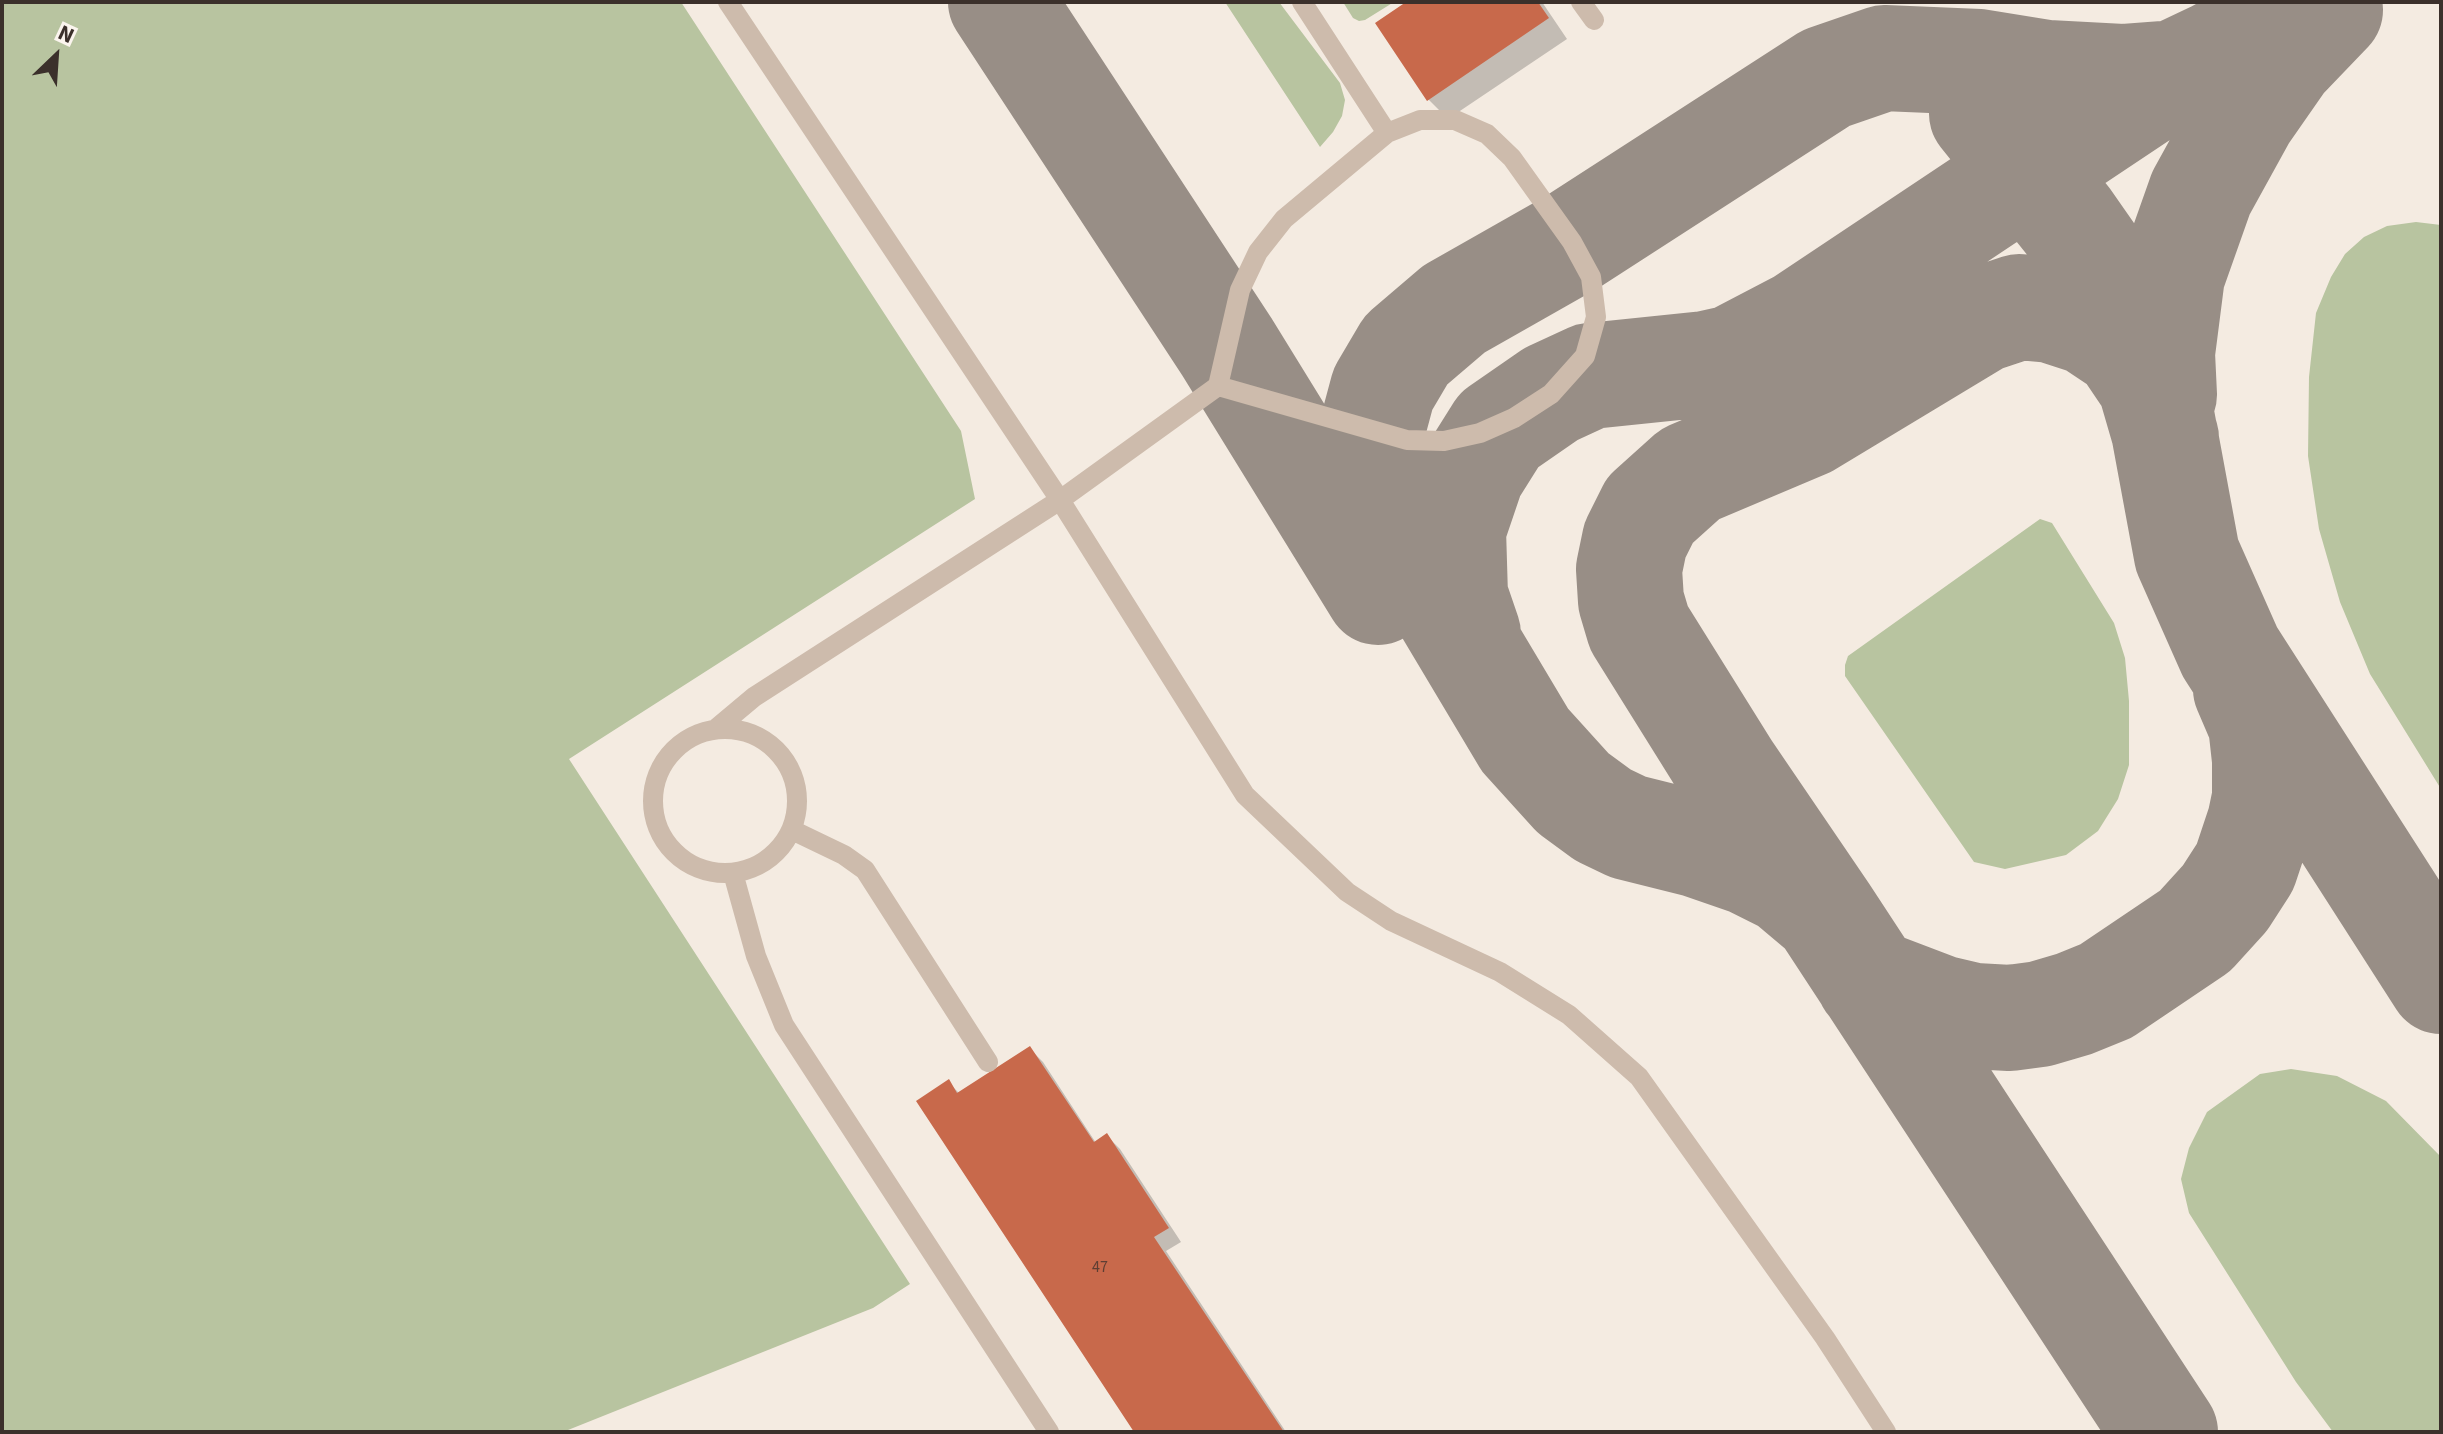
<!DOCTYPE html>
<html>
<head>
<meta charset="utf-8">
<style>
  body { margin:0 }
  #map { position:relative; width:2443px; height:1434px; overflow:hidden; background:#f4ebe1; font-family:"Source Sans 3",sans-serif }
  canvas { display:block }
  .frame { position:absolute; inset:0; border:4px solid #3b302b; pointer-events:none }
  .north { position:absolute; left:16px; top:16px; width:80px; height:80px; -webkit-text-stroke:6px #fbf5ee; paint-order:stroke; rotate:25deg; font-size:22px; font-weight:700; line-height:32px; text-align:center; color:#3b302b }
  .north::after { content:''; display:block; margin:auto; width:28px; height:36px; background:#3b302b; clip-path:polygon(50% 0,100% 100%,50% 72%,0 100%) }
</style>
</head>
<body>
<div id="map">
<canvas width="2443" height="1434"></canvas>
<div class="frame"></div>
<div class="north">N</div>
</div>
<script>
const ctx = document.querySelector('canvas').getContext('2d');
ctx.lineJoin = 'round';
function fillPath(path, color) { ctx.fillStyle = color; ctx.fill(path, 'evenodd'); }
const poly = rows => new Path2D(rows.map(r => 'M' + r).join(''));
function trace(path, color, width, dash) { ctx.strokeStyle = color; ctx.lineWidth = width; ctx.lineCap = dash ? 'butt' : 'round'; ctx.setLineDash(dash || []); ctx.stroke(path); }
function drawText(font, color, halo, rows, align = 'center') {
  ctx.font = font + ' "Source Sans 3",sans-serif'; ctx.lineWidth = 6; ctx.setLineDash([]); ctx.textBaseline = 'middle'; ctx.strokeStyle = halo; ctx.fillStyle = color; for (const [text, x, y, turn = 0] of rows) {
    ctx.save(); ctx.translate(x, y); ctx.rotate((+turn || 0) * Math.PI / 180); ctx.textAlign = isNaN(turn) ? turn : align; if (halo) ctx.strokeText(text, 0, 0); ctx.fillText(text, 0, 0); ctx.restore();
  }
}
fillPath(poly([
  [2,2,681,2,961,431,975,499,569,759,910,1284,873,1308,563,1432,2,1432],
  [1225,2,1279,2,1340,83,1345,100,1342,116,1333,132,1320,147],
  [1343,2,1394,2,1365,20,1359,21,1353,18],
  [2416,222,2441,225,2441,789,2370,674,2340,602,2319,529,2308,456,2309,377,2316,313,2331,277,2345,254,2364,237,2387,226],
  [2040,519,2052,523,2114,623,2125,658,2129,701,2129,765,2118,799,2098,831,2066,855,2005,869,1974,862,1845,676,1845,665,1848,656],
  [2291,1069,2337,1076,2386,1101,2441,1157,2441,1432,2333,1432,2296,1382,2189,1213,2181,1179,2189,1148,2207,1112,2260,1074]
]), '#b8c4a0');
fillPath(poly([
  [1410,2,1542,2,1567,39,1448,119,1428,99],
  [1030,1049,1043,1062,1096,1143,1107,1136,1120,1149,1181,1242,1166,1251,1286,1432,1137,1432,948,1082,960,1094]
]), '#0003');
trace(poly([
  [1001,2,1227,347,1378,592],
  [1982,114,2068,221,2142,327,2151,368],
  [2148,368,2157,393,2187,555,2230,652,2441,981],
  [2164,395,2162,353,2172,275,2201,193,2244,115,2283,59,2330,10],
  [1468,634,1455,596,1453,529,1472,473,1499,430,1551,394,1590,376,1706,364,1733,358,1800,323,2175,73],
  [1825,913,1787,881,1751,863,1696,844,1628,827,1603,815,1573,793,1525,740,1402,534,1376,478,1372,430,1383,389,1406,350,1454,309,1572,242,1826,78,1884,58,1979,62,2047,73,2122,77,2175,73,2213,55,2311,2],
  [1869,981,1940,1008,1974,1016,2010,1018,2040,1014,2074,1004,2106,991,2195,931,2225,898,2245,867,2260,822,2265,798,2265,760,2261,724,2246,689],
  [2165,1432,1825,913,1727,769,1639,628,1631,601,1629,569,1635,540,1650,510,1690,474,1806,425,1980,320,2019,307,2052,310,2089,322,2125,346,2150,383,2166,438]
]), '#988e86', 106);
fillPath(poly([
  [1406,2,1538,2,1549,18,1427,101,1375,23],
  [1030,1046,1094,1142,1107,1133,1169,1228,1154,1237,1284,1432,1134,1432,916,1101,949,1079,957,1093]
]), '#c8694b');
trace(poly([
  [1302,2,1387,133],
  [1581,2,1594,20],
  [1218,386,1407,440,1444,441,1480,433,1514,418,1551,394,1585,356,1596,317,1591,277,1572,242,1512,158,1487,134,1455,120,1420,120,1387,133,1284,219,1258,252,1240,290,1218,386,1060,500,1245,795,1347,892,1391,921,1500,972,1569,1015,1639,1077,1825,1338,1886,1432],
  [717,728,754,697,1060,500,728,2],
  '653 801a72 72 0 1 1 144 0a72 72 0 1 1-144 0Z',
  [792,830,844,855,865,870,988,1062],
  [733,873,756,956,784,1025,1049,1432]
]), '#cdbbac', 20);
drawText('16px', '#5e3e33', null, [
  ["47",1100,1268]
]);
</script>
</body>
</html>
